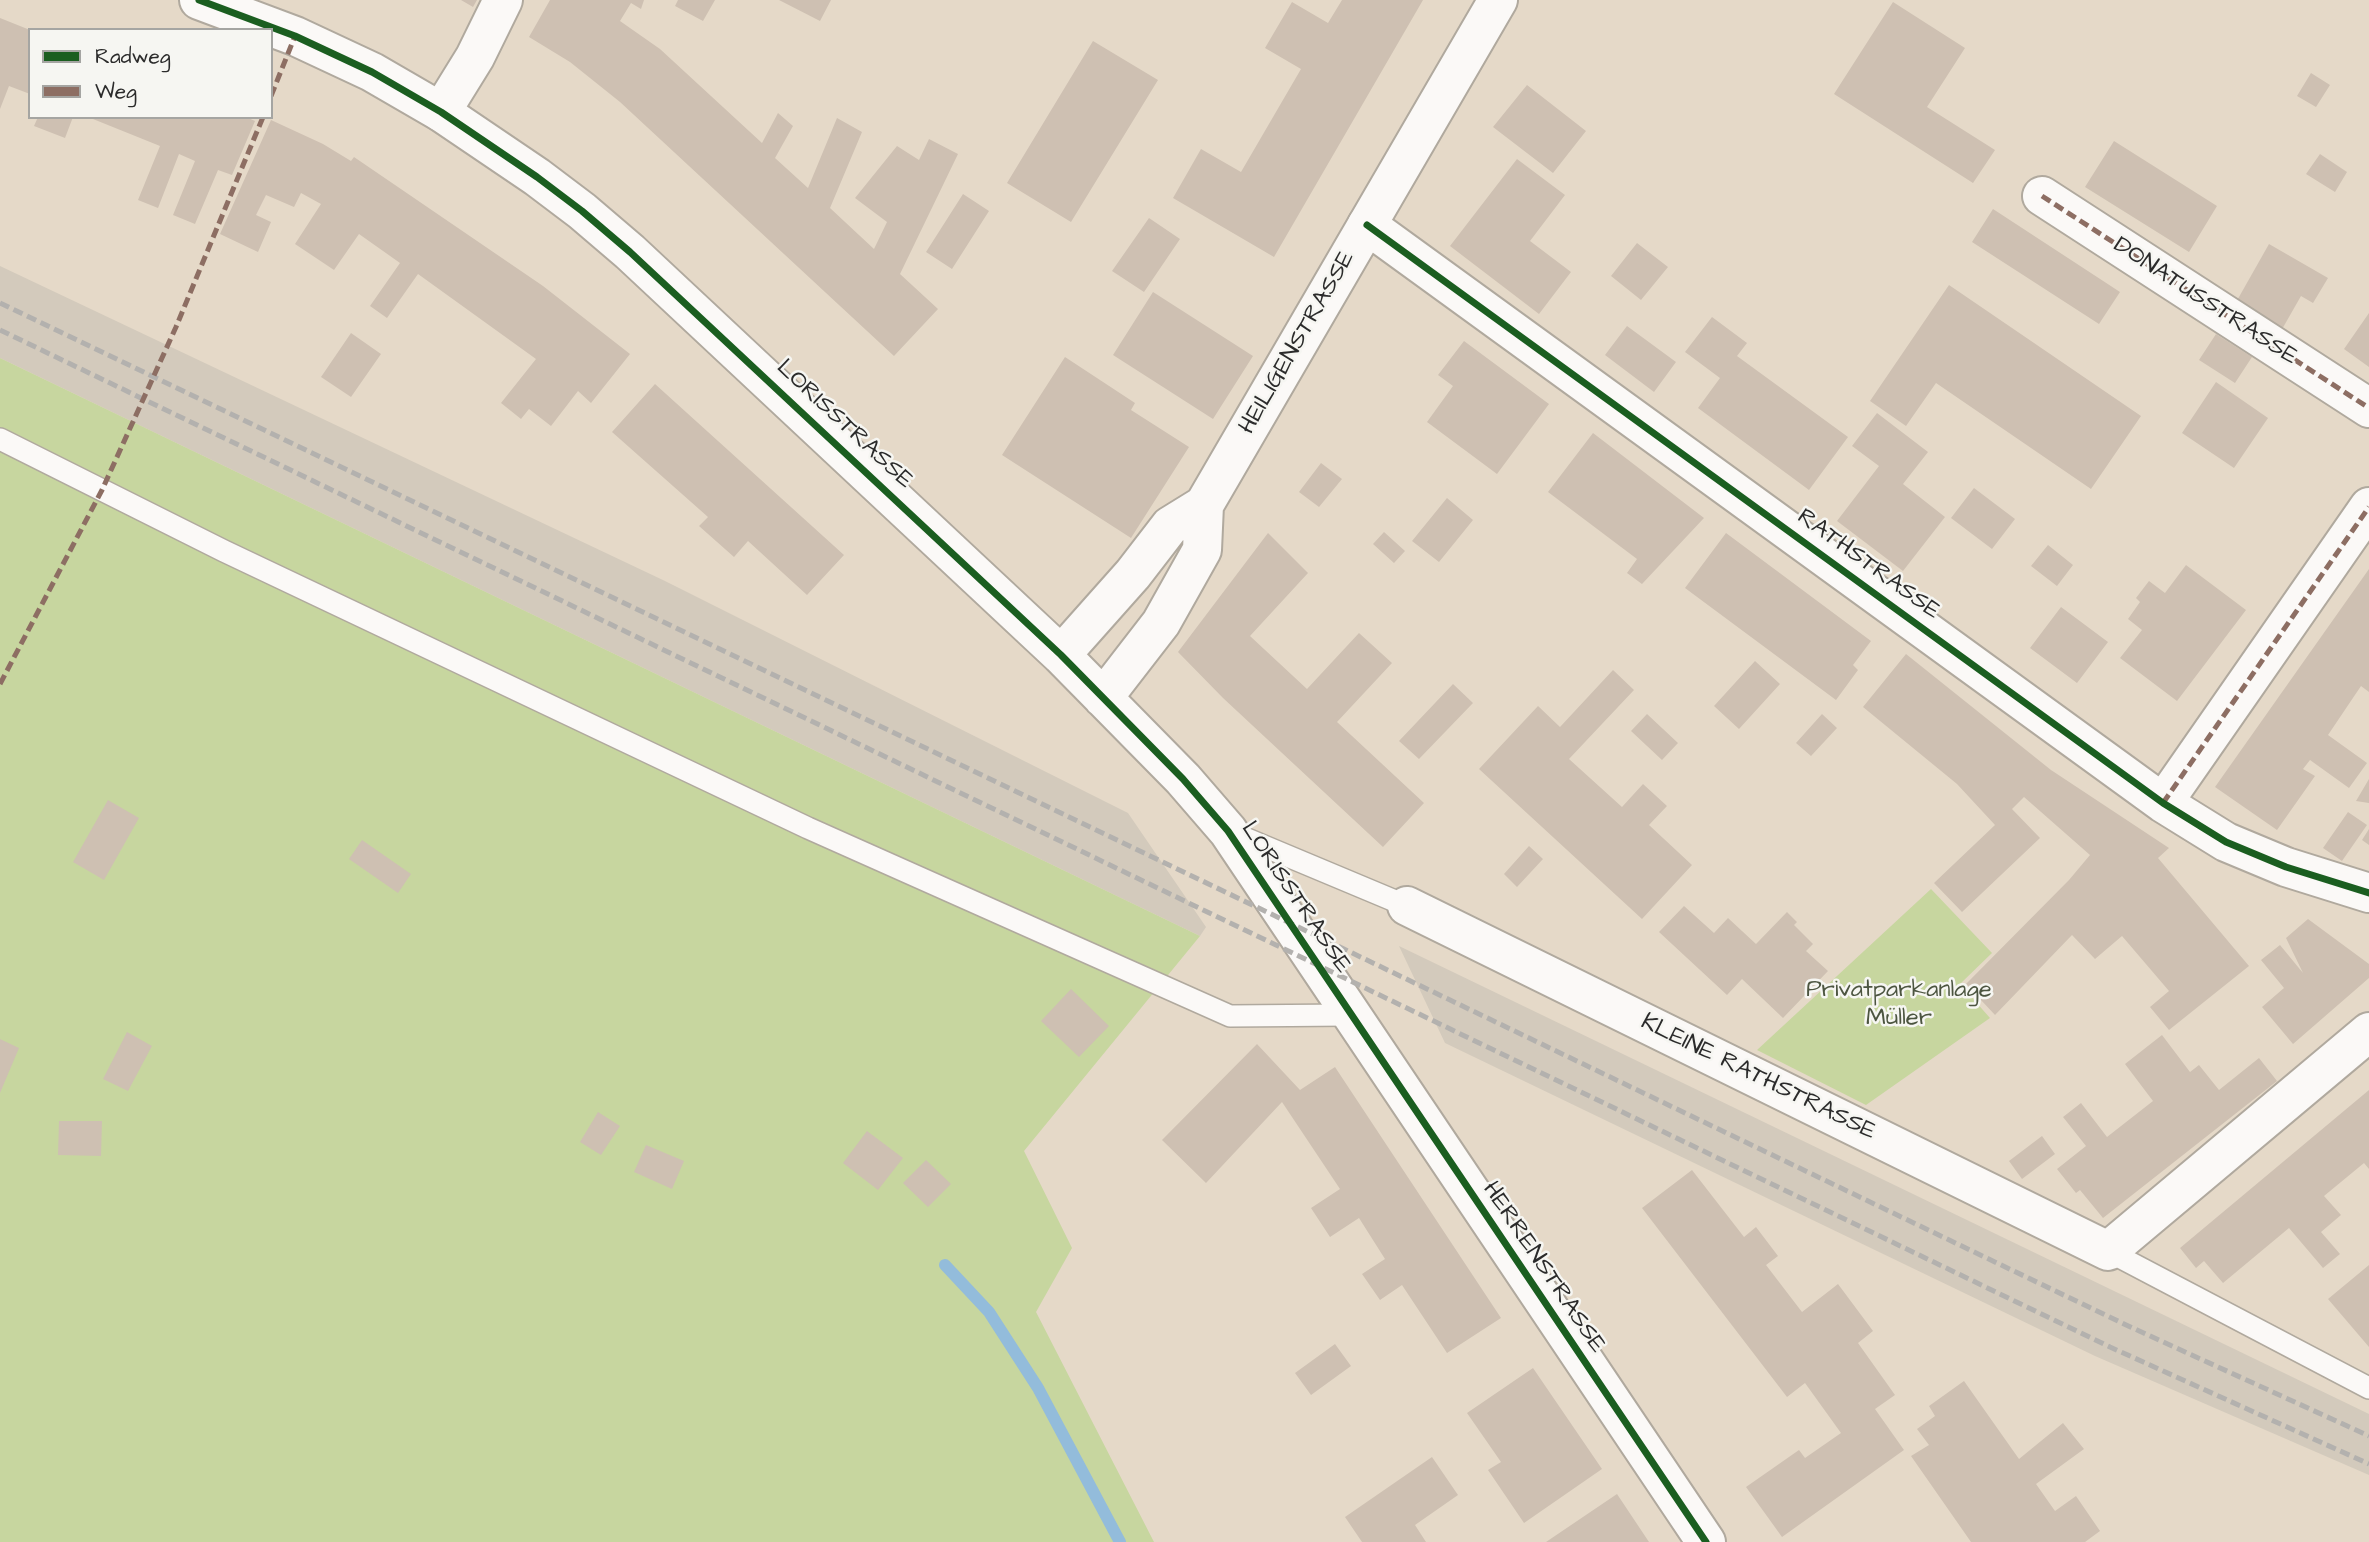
<!DOCTYPE html>
<html>
<head>
<meta charset="utf-8">
<style>
  body { margin:0 }
  #map { position:relative; width:2369px; height:1542px; overflow:hidden; background:#e5d9c8; font-family:"Architects Daughter",sans-serif }
  canvas { display:block }
  .legend { position:absolute; left:28px; top:28px; width:245px; height:91px; box-sizing:border-box; background:#f6f6f2; border:2px solid #a5a5a2; margin:0; padding:9px 12px; list-style:none; font-size:21px; color:#2b2b2b }
  .legend li { display:flex; align-items:center; gap:14px; height:35px }
  .legend b { width:35px; border:2px solid #a5a5a2 }
</style>
</head>
<body>
<div id="map">
<canvas width="2369" height="1542"></canvas>
<ul class="legend">
<li><b style="height:9px;background:#1b5e20"></b>Radweg</li>
<li><b style="height:9px;background:#8d6e63"></b>Weg</li>
</ul>
</div>
<script>
const ctx = document.querySelector('canvas').getContext('2d');
ctx.lineJoin = 'round';
function fillPath(path, color) { ctx.fillStyle = color; ctx.fill(path, 'evenodd'); }
const poly = rows => new Path2D(rows.map(r => 'M' + r).join(''));
function trace(path, color, width, dash) { ctx.strokeStyle = color; ctx.lineWidth = width; ctx.lineCap = dash ? 'butt' : 'round'; ctx.setLineDash(dash || []); ctx.stroke(path); }
function drawText(font, color, halo, rows, align = 'center') {
  ctx.font = font + ' "Architects Daughter",sans-serif'; ctx.lineWidth = 5; ctx.setLineDash([]); ctx.textBaseline = 'middle'; ctx.strokeStyle = halo; ctx.fillStyle = color; for (const [text, x, y, turn = 0] of rows) {
    ctx.save(); ctx.translate(x, y); ctx.rotate((+turn || 0) * Math.PI / 180); ctx.textAlign = isNaN(turn) ? turn : align; if (halo) ctx.strokeText(text, 0, 0); ctx.fillText(text, 0, 0); ctx.restore();
  }
}
fillPath(poly([
  [0,266,665,581,1128,813,1206,927,1200,936,0,358],
  [1399,946,2369,1414,2369,1475,2095,1356,1445,1043]
]), '#d3cabc');
fillPath(poly([
  [0,358,1200,936,1024,1151,1072,1248,1036,1312,1154,1542,0,1542],
  [1931,889,1992,953,1960,984,1990,1018,1866,1105,1757,1050]
]), '#c7d69f');
trace(poly([
  [945,1265,989,1312,1038,1388,1120,1542]
]), '#93bcdb', 12);
fillPath(poly([
  [461,0,477,0,473,7],
  [550,0,644,0,641,9,631,3,620,21,660,49,762,143,778,113,793,126,775,158,808,188,837,118,862,132,830,208,874,249,887,222,855,198,897,146,919,160,929,139,958,154,900,274,938,309,894,356,620,102,570,62,529,37],
  [678,0,715,0,703,21,675,6],
  [779,0,831,0,820,21],
  [1342,0,1423,0,1274,257,1173,198,1201,149,1241,172,1301,69,1265,48,1292,2,1328,23],
  [1893,2,1965,48,1927,107,1995,150,1973,183,1834,94],
  [0,18,30,30,30,94,9,86,0,109],
  [1093,41,1158,80,1071,222,1007,183],
  [2311,73,2330,85,2316,107,2297,96],
  [1527,85,1586,131,1553,173,1493,127],
  [38,117,73,117,65,138,34,126],
  [88,117,246,117,255,121,232,175,218,170,195,224,173,215,195,161,179,154,158,208,138,200,160,146],
  [271,120,323,144,351,161,354,157,543,286,630,354,591,403,578,391,551,426,529,409,521,419,501,403,536,359,418,274,387,318,370,306,400,263,359,234,334,270,295,244,321,204,301,193,294,207,266,195,256,215,271,222,258,252,220,234],
  [2114,141,2217,206,2189,252,2085,187],
  [2320,154,2347,172,2335,192,2306,174],
  [1517,159,1565,195,1530,241,1571,272,1539,314,1450,246],
  [963,194,989,211,952,269,926,252],
  [1993,209,2120,292,2099,324,1972,242],
  [1149,218,1180,239,1144,292,1112,271],
  [1637,243,1668,267,1641,300,1611,276],
  [2269,244,2328,278,2313,303,2301,296,2281,331,2235,304],
  [1949,285,2141,416,2091,489,1936,383,1906,426,1870,401],
  [1153,292,1253,356,1213,419,1113,355],
  [2369,313,2369,367,2344,349],
  [1712,317,1747,343,1737,356,1848,437,1809,490,1698,408,1720,378,1685,352],
  [1627,326,1676,362,1654,392,1605,355],
  [351,333,381,354,351,397,321,377],
  [2216,334,2252,357,2235,383,2199,360],
  [1464,341,1549,404,1497,474,1427,422,1453,386,1438,375],
  [1065,357,1135,403,1131,410,1189,447,1131,538,1002,455],
  [2216,382,2268,418,2234,468,2182,433],
  [655,384,844,555,807,595,748,541,734,557,699,526,708,517,612,432],
  [1877,413,1928,452,1903,484,1945,517,1903,571,1837,521,1879,466,1852,446],
  [1593,433,1704,518,1642,584,1627,573,1637,559,1548,492],
  [1321,463,1342,479,1319,507,1299,492],
  [1974,488,2015,519,1992,549,1951,518],
  [1447,498,1473,520,1439,562,1412,541],
  [1384,532,1405,551,1394,563,1373,544],
  [1268,533,1308,573,1250,636,1307,689,1359,633,1392,663,1337,722,1424,803,1383,847,1223,698,1178,652],
  [1726,533,1871,641,1853,665,1858,670,1836,700,1685,588],
  [2048,545,2073,565,2057,586,2031,566],
  [2186,565,2246,610,2177,701,2120,658,2142,630,2128,619,2140,602,2136,598,2149,581,2165,593],
  [2369,569,2369,692,2361,686,2328,735,2367,763,2349,788,2310,760,2303,769,2315,776,2277,830,2215,787],
  [2061,607,2108,642,2077,683,2030,648],
  [1906,654,2051,770,2169,848,2158,858,2249,966,2169,1030,2150,1007,2169,991,2122,936,2095,959,2072,935,1995,1015,1966,984,2069,880,2090,855,2024,797,2012,809,2040,838,1962,912,1934,883,1995,825,1957,784,1863,707],
  [1755,661,1780,684,1739,729,1714,706],
  [1613,670,1634,690,1569,759,1622,807,1643,784,1667,806,1649,825,1692,865,1642,919,1479,769,1538,706,1560,727],
  [1453,684,1473,703,1419,759,1399,741],
  [1647,714,1678,743,1662,760,1631,731],
  [1822,714,1837,728,1811,756,1796,743],
  [2369,779,2369,803,2356,801],
  [108,800,139,818,104,880,73,862],
  [2348,812,2367,825,2342,861,2323,848],
  [2369,829,2369,845,2362,840],
  [362,840,411,874,398,893,349,859],
  [1529,846,1543,859,1517,887,1504,874],
  [1684,906,1714,933,1728,918,1756,944,1787,912,1797,922,1794,925,1813,944,1806,951,1828,971,1783,1018,1742,979,1727,995,1659,932],
  [2308,919,2369,964,2369,978,2293,1044,2262,1007,2284,988,2261,960,2280,945,2303,973,2286,938],
  [1071,989,1109,1026,1079,1057,1041,1021],
  [127,1032,152,1046,128,1091,103,1079],
  [2162,1035,2190,1072,2199,1065,2219,1090,2259,1058,2277,1081,2103,1218,2080,1190,2076,1193,2057,1169,2086,1146,2063,1117,2081,1103,2107,1137,2153,1101,2125,1064],
  [0,1039,19,1048,0,1093],
  [1257,1044,1300,1090,1335,1067,1501,1318,1447,1353,1402,1285,1380,1300,1362,1274,1385,1259,1359,1218,1330,1237,1311,1208,1340,1189,1282,1102,1206,1183,1162,1140],
  [2369,1090,2369,1169,2364,1163,2324,1196,2341,1215,2321,1232,2340,1254,2323,1268,2289,1228,2223,1283,2204,1261,2196,1268,2180,1248],
  [598,1112,620,1126,601,1155,580,1142],
  [59,1121,102,1121,101,1156,58,1155],
  [867,1131,903,1158,878,1190,843,1163],
  [2042,1136,2055,1154,2022,1179,2009,1161],
  [646,1145,684,1161,672,1189,634,1172],
  [926,1160,951,1184,928,1207,903,1183],
  [1692,1170,1744,1237,1756,1227,1778,1256,1766,1265,1802,1312,1838,1284,1873,1331,1858,1343,1895,1395,1875,1409,1904,1450,1782,1537,1746,1487,1799,1450,1805,1458,1841,1433,1805,1383,1787,1397,1642,1208],
  [2369,1265,2369,1347,2328,1299],
  [1335,1344,1351,1366,1311,1395,1295,1373],
  [1533,1368,1602,1469,1524,1523,1488,1470,1501,1462,1467,1413],
  [1964,1381,2019,1459,2063,1423,2084,1449,2036,1484,2055,1511,2076,1496,2100,1531,2085,1542,1971,1542,1911,1456,1929,1445,1917,1429,1935,1416,1929,1406],
  [1432,1457,1458,1495,1415,1525,1426,1542,1362,1542,1345,1517],
  [1617,1494,1649,1542,1546,1542]
]), '#cec0b2');
const lane = poly([
  [0,439,224,551,808,828,1230,1016,1349,1015],
  [1235,834,1407,906],
  [2108,1251,2369,1388]
]);
const street = poly([
  [441,112,475,57,503,0],
  [2042,196,2369,408],
  [1367,225,2163,803,2226,842,2286,867,2369,893],
  [2163,803,2369,507],
  [1407,906,2108,1251,2369,1032]
]);
const secondary = poly([
  [199,0,295,36,372,72,441,112,537,177,582,211,630,252,1061,655,1183,779,1228,831,1706,1542],
  [1061,655,1133,574,1170,526,1204,505],
  [1103,698,1161,623,1202,550,1204,505,1498,0]
]);
trace(lane, '#b0a99e', 24);
trace(street, '#b0a99e', 42);
trace(secondary, '#b0a99e', 42);
trace(lane, '#fbf9f7', 21);
trace(street, '#fbf9f7', 38);
trace(secondary, '#fbf9f7', 38);
trace(poly([
  [0,303,2124,1324,2369,1436],
  [0,330,2110,1347,2369,1464]
]), '#b3b1ae', 5, [10, 5]);
trace(poly([
  [271,96,295,36],
  [2042,196,2369,408],
  [0,684,102,490,176,327,263,117],
  [2163,803,2369,507]
]), '#8d6e63', 5, [10, 5]);
trace(poly([
  [199,0,295,36,372,72,441,112,537,177,582,211,630,252,1061,655,1183,779,1228,831,1706,1542],
  [1367,225,2163,803,2226,842,2286,867,2369,893]
]), '#1b5e20', 7);
drawText('24px', '#2b2b2b', '#f6f6f2', [
  ["DONATUSSTRASSE",2205,302,33],
  ["HEILIGENSTRASSE",1298,343,-60],
  ["LORISSTRASSE",844,425,43],
  ["RATHSTRASSE",1868,565,36],
  ["LORISSTRASSE",1295,898,56],
  ["KLEINE RATHSTRASSE",1758,1078,26],
  ["HERRENSTRASSE",1543,1268,56]
]);
drawText('24px', '#4c5540', '#f6f6f2', [
  ["Privatparkanlage",1899,991],
  ["Müller",1899,1019]
]);
</script>
</body>
</html>
